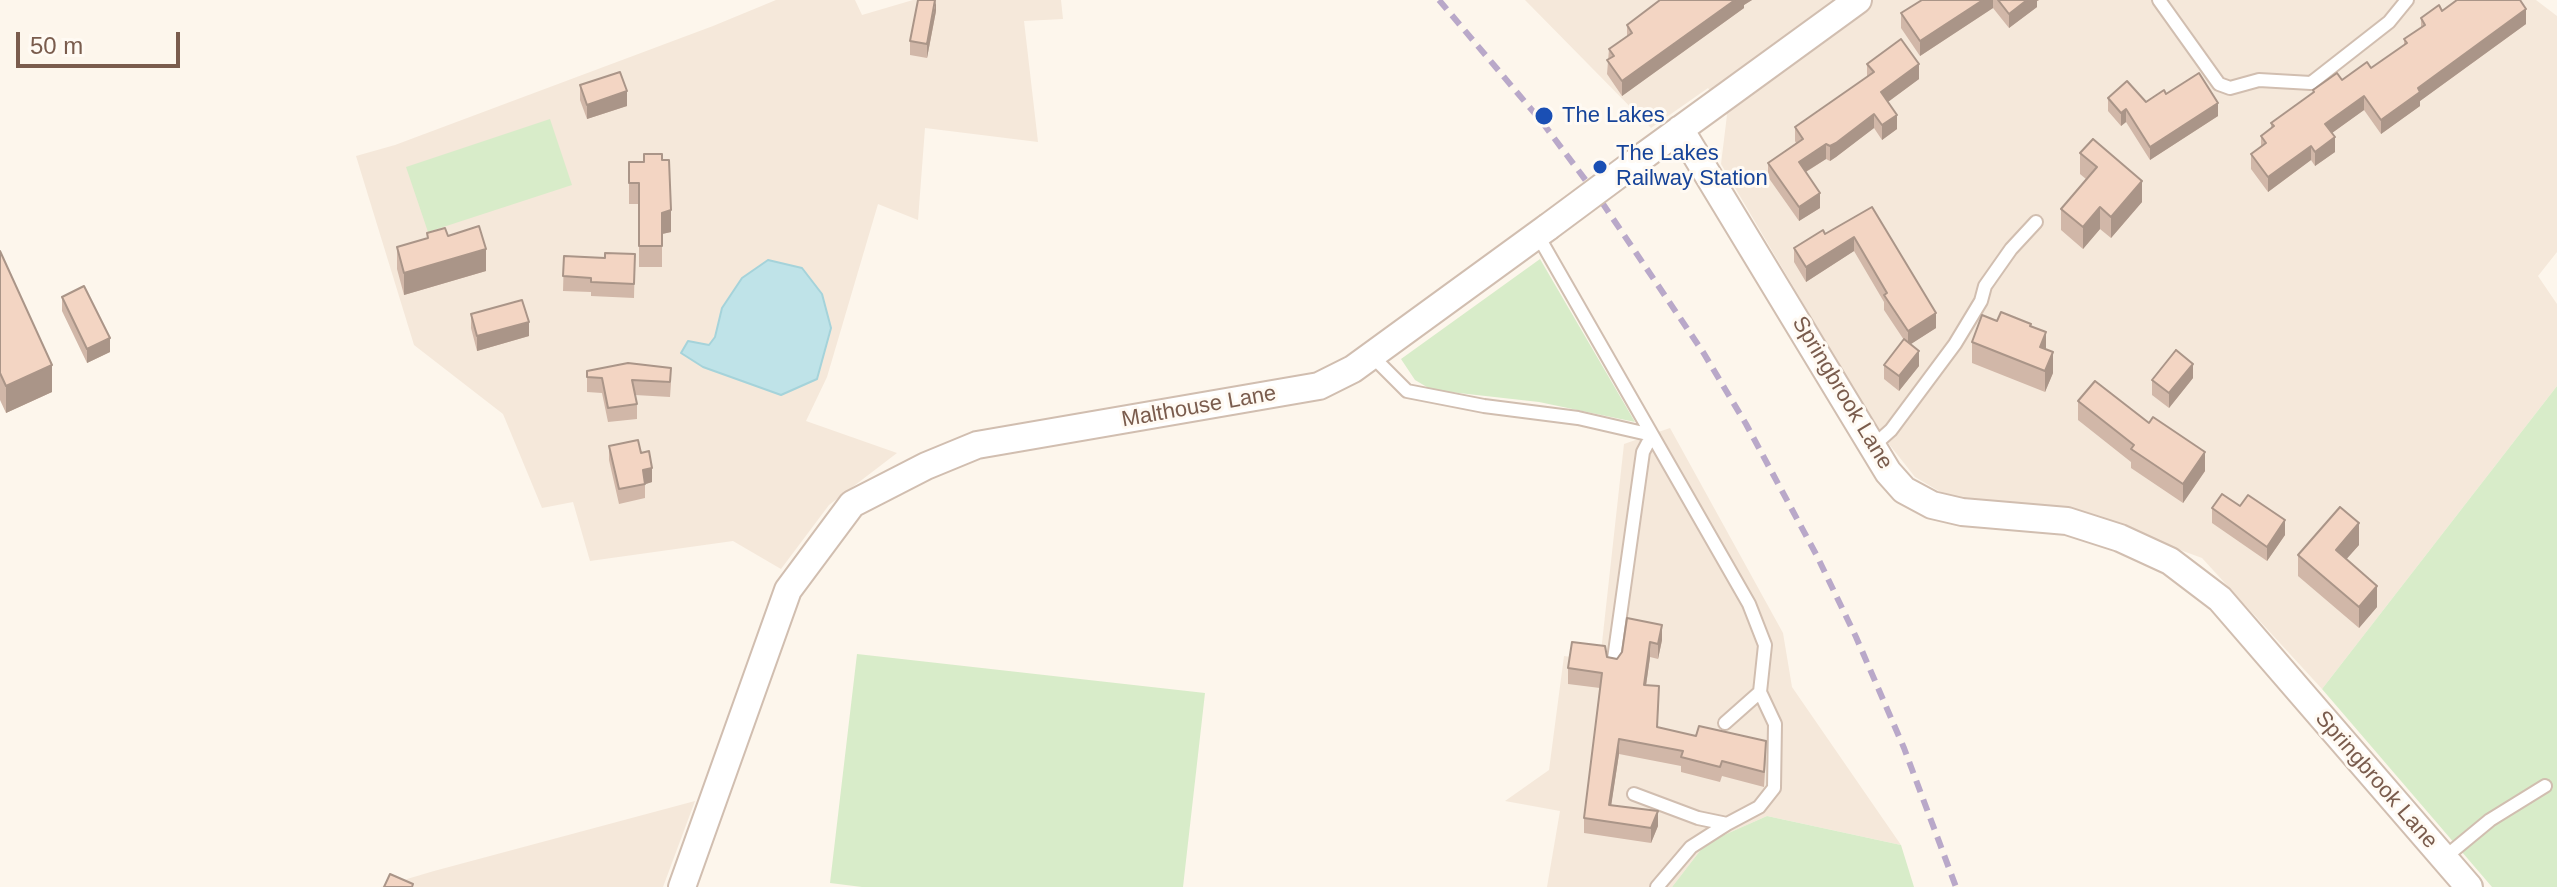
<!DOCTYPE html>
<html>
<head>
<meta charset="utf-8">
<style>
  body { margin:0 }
  #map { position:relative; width:2557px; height:887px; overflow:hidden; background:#fdf6ec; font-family:Arial,sans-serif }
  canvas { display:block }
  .scale { position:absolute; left:16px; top:32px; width:164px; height:36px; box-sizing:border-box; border:4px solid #7a5c4d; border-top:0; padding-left:10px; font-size:24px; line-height:28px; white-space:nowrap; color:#7a5c4d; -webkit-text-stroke:6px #fffaf3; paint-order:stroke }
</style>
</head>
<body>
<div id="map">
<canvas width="2557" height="887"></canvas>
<div class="scale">50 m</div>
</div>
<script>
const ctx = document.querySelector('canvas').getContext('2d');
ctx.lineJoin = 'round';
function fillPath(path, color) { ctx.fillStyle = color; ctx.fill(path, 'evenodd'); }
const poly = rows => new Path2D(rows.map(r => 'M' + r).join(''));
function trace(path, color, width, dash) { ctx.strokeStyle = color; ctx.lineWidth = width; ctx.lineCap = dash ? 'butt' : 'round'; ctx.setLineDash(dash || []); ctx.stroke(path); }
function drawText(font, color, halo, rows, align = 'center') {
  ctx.font = font + ' Arial,sans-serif'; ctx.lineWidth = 6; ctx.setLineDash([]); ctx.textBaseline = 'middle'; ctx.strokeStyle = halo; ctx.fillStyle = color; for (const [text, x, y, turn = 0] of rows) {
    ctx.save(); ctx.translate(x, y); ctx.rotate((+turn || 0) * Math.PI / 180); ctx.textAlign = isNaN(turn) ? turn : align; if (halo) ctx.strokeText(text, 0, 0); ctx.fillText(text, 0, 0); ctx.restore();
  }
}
fillPath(poly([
  [776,0,855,0,862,15,913,0,1061,0,1063,19,1024,21,1038,142,925,128,918,220,878,204,827,377,806,421,897,453,829,505,781,569,733,541,590,561,573,502,542,508,503,414,414,345,356,156,395,145,713,26],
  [1525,0,2536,0,2557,16,2557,252,2538,276,2557,304,2557,386,2322,689,2202,558,2071,510,1954,500,1915,477,1877,429,1721,164,1727,115,1708,88,1651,128],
  [1670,428,1783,633,1792,687,1901,845,1767,816,1706,843,1672,887,1547,887,1560,811,1505,801,1549,770,1564,656,1600,661,1624,444],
  [695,801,663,887,380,887,434,871]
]), '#f5e8da');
fillPath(poly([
  [550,119,572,185,428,232,406,167],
  [1540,259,1635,422,1539,402,1432,390,1415,380,1401,359],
  [2557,386,2557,887,2492,887,2322,689],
  [857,654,1205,693,1183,887,862,887,830,883],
  [1767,816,1901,845,1914,887,1672,887,1706,843]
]), '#d8ecc9');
const water = poly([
  [768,260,802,268,822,294,831,328,817,379,781,395,703,367,681,353,688,341,709,345,715,337,722,308,742,278,768,260]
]);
fillPath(water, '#bfe3e8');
trace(water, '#a5d3da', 2);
const lane = poly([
  [2159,0,2219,84,2230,88,2259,80,2311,83,2389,22,2407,0],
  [1537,234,1749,604,1765,645,1760,692,1725,723],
  [1371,355,1407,391,1484,406,1578,418,1652,435,1643,452,1613,666],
  [1873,446,1891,430,1955,344,1981,301,1985,286,2011,249,2036,222],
  [1634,794,1698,818,1727,824,1759,807,1774,788,1775,724,1760,692],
  [2444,858,2490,820,2545,786],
  [1657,887,1691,847,1727,824]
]);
const street = poly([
  [1680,129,1888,472,1904,490,1932,505,1962,512,2067,521,2120,538,2170,561,2220,599,2469,887],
  [1645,155,1858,0],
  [682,887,788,590,852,504,926,466,977,445,1319,386,1353,369,1548,227]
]);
trace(lane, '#d1beb0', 16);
trace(street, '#d1beb0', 30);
trace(lane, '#fff', 12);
trace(street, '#fff', 26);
trace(poly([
  [1439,0,1542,122,1599,198,1703,352,1746,424,1817,556,1856,637,1904,748,1956,887]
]), '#b9a8c9', 6, [12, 8]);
const streetBridge = poly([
  [1548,227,1645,155]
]);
trace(streetBridge, '#d1beb0', 30, []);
trace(streetBridge, '#fff', 26);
fillPath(poly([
  [1660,0,1752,0,1744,5,1744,8,1622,96,1607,74,1609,49,1627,37,1627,25],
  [1922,0,2039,0,2037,1,2037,7,2009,28,1993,8,1920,56,1901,28,1901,13],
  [936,11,927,58,910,55,910,41],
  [2421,18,2526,24,2420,101,2420,106,2381,134,2364,110,2332,133,2335,152,2315,166,2311,160,2268,192,2251,169,2251,154,2261,147,2261,136,2271,128,2271,123,2313,93,2313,90,2371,68,2404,45,2404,39,2421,28],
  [1867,64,1919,79,1888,102,1897,129,1882,140,1874,128,1836,157,1830,161,1826,159,1806,172,1820,208,1799,221,1768,177,1768,163,1796,143,1795,141,1795,127,1867,77],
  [580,85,627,106,587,119,580,100],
  [2166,94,2218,116,2150,160,2126,122,2121,126,2108,111,2108,98,2146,102],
  [2080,153,2142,202,2111,238,2100,229,2083,249,2061,230,2061,209,2086,179,2080,174],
  [629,162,671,232,662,234,662,267,639,267,639,204,629,204],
  [1872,207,1936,328,1910,344,1919,366,1899,391,1884,379,1884,365,1904,340,1884,310,1884,302,1854,251,1806,282,1794,262,1794,248,1825,234],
  [427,233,448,236,486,271,404,295,397,269,397,247,427,239],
  [0,251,52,392,6,413,0,400],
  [635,254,634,298,591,296,591,292,563,291,564,256,605,258],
  [62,297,110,352,87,363,62,311],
  [471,314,529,336,477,351,471,328],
  [1997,321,2031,327,2046,349,2053,373,2045,392,1972,363,1972,342],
  [587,371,671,383,670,397,635,395,637,404,637,419,608,422,602,393,587,392],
  [2193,378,2169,408,2152,395,2152,380],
  [2078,401,2149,423,2205,471,2183,503,2131,468,2131,462,2078,420],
  [609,446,641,453,652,482,645,484,645,498,619,504,609,460],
  [2240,506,2285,535,2267,561,2212,523,2212,508],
  [2359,545,2346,559,2377,607,2359,628,2298,576,2298,555],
  [1627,618,1662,640,1658,659,1650,657,1646,685,1659,701,1657,727,1766,756,1764,787,1722,776,1720,782,1681,772,1681,766,1619,754,1611,805,1658,826,1651,843,1584,833,1584,818,1600,688,1568,684,1568,668,1607,657,1617,659,1622,652]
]), '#d1b7a8');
fillPath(poly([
  [936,0,936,11,927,58,927,44],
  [1735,0,1752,0,1744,5,1744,8,1622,96,1622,81],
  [1983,0,1993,0,1993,8,1920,56,1920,41],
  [2027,0,2039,0,2037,1,2037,7,2009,28,2009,14],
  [2526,9,2526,24,2420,101,2420,106,2381,134,2381,120,2418,88],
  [1919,64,1919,79,1881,107,1881,92],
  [627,91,627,106,587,119,587,105],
  [2364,96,2364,110,2325,138,2325,124],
  [2218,103,2218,116,2150,160,2150,147],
  [2126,109,2126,122,2121,126,2121,113],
  [1874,114,1874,128,1836,157,1830,161,1830,146],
  [1897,115,1897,129,1882,140,1882,125],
  [2335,137,2335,152,2315,166,2315,152],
  [1826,144,1826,159,1799,176,1799,162],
  [2311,146,2311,160,2268,192,2268,177],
  [2142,181,2142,202,2111,238,2111,217],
  [1820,193,1820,208,1799,221,1799,207],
  [2100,207,2100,229,2083,249,2083,227],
  [671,210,671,232,662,234,662,213],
  [1854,237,1854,251,1806,282,1806,267],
  [486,249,486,271,404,295,404,273],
  [1936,313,1936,328,1908,346,1908,331],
  [529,322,529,336,477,351,477,336],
  [2046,332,2046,354,2040,347],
  [110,338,110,352,87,363,87,349],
  [1919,351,1919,366,1899,391,1899,376],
  [2053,352,2053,373,2045,392,2045,371],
  [2193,364,2193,378,2169,408,2169,393],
  [52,365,52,392,6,413,6,386],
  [2205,452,2205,471,2183,503,2183,484],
  [652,468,652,482,643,485,643,470],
  [2285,520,2285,535,2267,561,2267,547],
  [2359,523,2359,545,2336,571,2336,550],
  [2377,586,2377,607,2359,628,2359,607],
  [1662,625,1662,640,1658,659,1658,644],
  [1650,642,1650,657,1644,700,1644,685],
  [1619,739,1619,754,1609,820,1609,805],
  [1658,811,1658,826,1651,843,1651,828]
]), '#aa9588');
const building = poly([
  [918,0,935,0,927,44,910,41,918,0],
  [1660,0,1735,0,1622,81,1607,60,1614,56,1609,49,1632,33,1627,25,1660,0],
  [1922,0,1983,0,1920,41,1901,13,1922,0],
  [1998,0,2027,0,2009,14,1998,0],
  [2457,0,2520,0,2526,9,2418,88,2420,92,2381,120,2364,96,2325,124,2335,137,2315,152,2311,146,2268,177,2251,154,2266,143,2261,136,2274,126,2271,123,2314,92,2313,90,2337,73,2342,80,2367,62,2371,68,2407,43,2404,39,2425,25,2421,18,2439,5,2442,11,2457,0],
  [1901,39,1919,64,1881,92,1897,115,1882,125,1874,114,1836,143,1830,146,1826,144,1799,162,1820,193,1799,207,1768,163,1803,139,1795,127,1874,72,1867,64,1901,39],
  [620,72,627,91,587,105,580,85,620,72],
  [2199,73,2218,103,2150,147,2126,109,2121,113,2108,98,2127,81,2146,102,2164,90,2166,94,2199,73],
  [2093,139,2142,181,2111,217,2100,207,2083,227,2061,209,2097,167,2080,153,2093,139],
  [644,154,662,154,662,160,669,160,671,210,662,213,662,246,639,246,639,183,629,183,629,162,644,162,644,154],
  [1872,207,1936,313,1908,331,1884,295,1887,293,1854,237,1806,267,1794,248,1823,230,1825,234,1872,207],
  [479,226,486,249,404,273,397,247,428,238,427,233,445,228,448,236,479,226],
  [0,251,52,365,6,386,0,373,0,251],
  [605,253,635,254,634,284,591,282,591,278,563,276,564,256,605,258,605,253],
  [84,286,110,338,87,349,62,297,84,286],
  [522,300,529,322,477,336,471,314,522,300],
  [2001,312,2031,324,2030,326,2046,332,2040,347,2053,352,2045,371,1972,342,1982,315,1997,321,2001,312],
  [1904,339,1919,351,1899,376,1884,365,1904,339],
  [2176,350,2193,364,2169,393,2152,380,2176,350],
  [628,363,671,368,670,382,632,380,637,404,608,408,602,378,587,377,587,371,628,363],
  [2095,381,2149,423,2153,417,2205,452,2183,484,2131,449,2134,445,2078,401,2095,381],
  [638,440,641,453,649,451,652,468,643,470,645,484,619,489,609,446,638,440],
  [2222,494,2240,506,2248,495,2285,520,2267,547,2212,508,2222,494],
  [2340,507,2359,523,2336,550,2377,586,2359,607,2298,555,2340,507],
  [1627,618,1662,625,1658,644,1650,642,1644,685,1659,686,1657,727,1696,736,1699,726,1766,741,1764,772,1722,761,1720,767,1681,757,1683,751,1619,739,1609,805,1658,811,1651,828,1584,818,1602,673,1568,668,1572,642,1605,646,1607,657,1617,659,1622,652,1627,618],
  [390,874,413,884,412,887,384,887,390,874]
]);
fillPath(building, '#f3d5c3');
trace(building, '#aa9588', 2);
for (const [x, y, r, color] of [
  [1544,116,10,"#1a4fb4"],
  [1600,167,8,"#1a4fb4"]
]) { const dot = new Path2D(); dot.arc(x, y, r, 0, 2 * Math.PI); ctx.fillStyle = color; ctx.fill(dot); trace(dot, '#fffaf3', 3); }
drawText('22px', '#164399', '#fffaf3', [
  ["The Lakes",1562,116],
  ["The Lakes",1616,154],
  ["Railway Station",1616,179]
], 'left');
drawText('22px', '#7a5c4d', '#fffaf3', [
  ["Springbrook Lane",1842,393,59],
  ["Malthouse Lane",1199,407,-10],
  ["Springbrook Lane",2376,780,49]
]);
</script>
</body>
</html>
